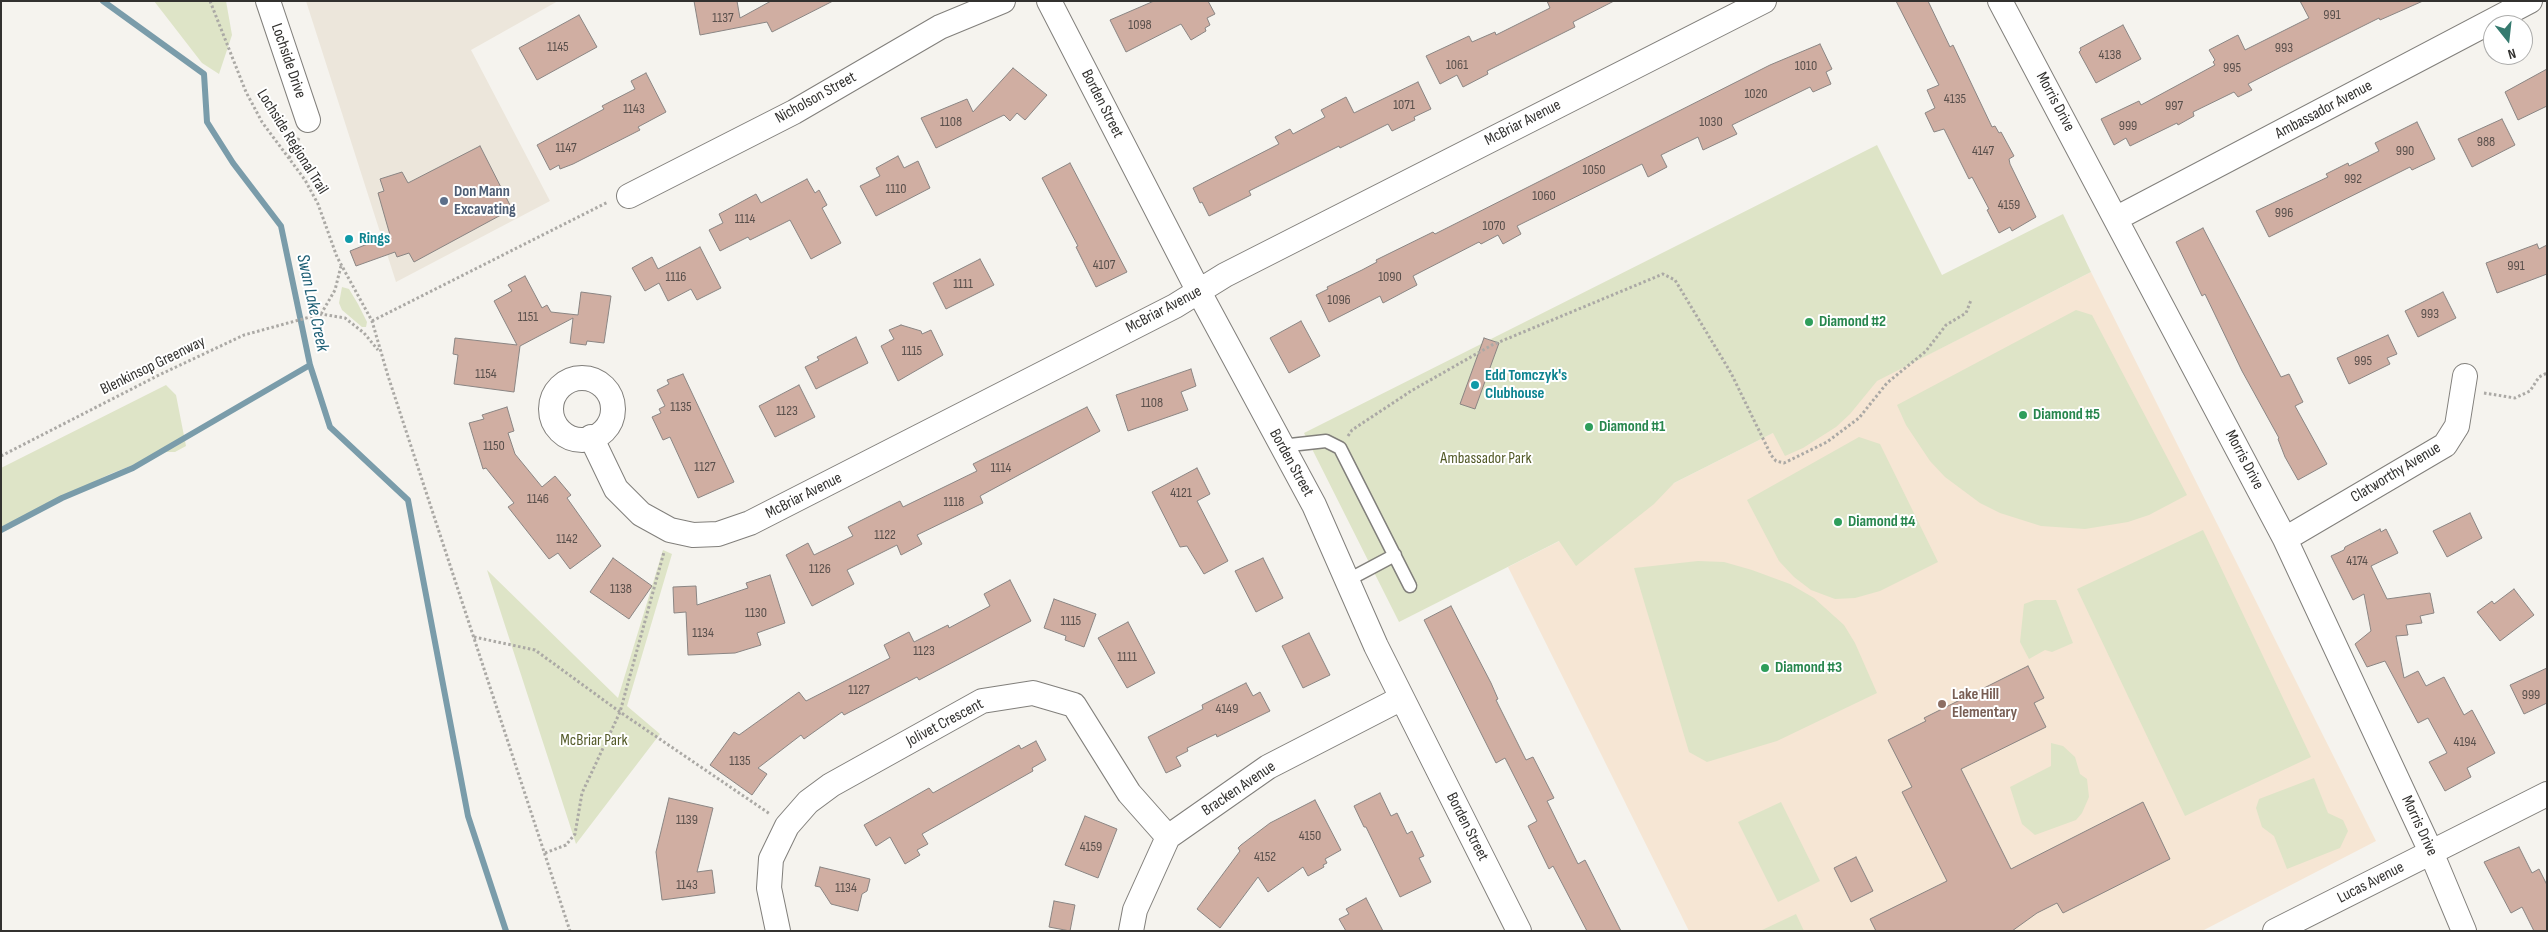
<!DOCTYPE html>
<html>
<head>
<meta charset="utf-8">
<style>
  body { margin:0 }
  #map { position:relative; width:2548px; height:932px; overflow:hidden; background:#f5f3ee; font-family:"Sofia Sans Condensed",sans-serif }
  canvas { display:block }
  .frame { position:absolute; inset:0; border:2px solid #32312f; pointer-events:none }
  .north { position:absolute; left:2483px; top:15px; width:50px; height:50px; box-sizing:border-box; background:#fff; border:1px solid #adadac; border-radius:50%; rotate:164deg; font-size:14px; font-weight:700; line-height:20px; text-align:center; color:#32312f }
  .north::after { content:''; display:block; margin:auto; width:18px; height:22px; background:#357a6f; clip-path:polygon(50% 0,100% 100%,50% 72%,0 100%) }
</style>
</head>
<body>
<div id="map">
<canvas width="2548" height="932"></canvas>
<div class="frame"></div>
<div class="north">N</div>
</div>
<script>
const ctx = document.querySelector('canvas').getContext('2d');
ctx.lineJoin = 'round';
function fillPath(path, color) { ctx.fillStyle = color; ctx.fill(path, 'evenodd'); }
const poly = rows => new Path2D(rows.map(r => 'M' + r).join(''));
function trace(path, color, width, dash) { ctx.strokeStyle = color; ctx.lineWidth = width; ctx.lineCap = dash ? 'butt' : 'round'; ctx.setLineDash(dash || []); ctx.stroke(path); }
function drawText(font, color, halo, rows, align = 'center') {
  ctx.font = font + ' "Sofia Sans Condensed",sans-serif'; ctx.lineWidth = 4; ctx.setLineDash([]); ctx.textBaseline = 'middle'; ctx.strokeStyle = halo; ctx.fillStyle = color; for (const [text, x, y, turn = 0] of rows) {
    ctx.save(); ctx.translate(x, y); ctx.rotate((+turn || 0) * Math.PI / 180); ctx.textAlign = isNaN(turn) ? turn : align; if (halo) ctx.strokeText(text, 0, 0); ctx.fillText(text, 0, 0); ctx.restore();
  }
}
fillPath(poly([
  [306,1,558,1,471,50,550,201,396,282]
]), '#ece6db');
fillPath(poly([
  [2091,272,2376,841,2202,931,1689,931,1508,567]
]), '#f6e6d4');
fillPath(poly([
  [154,1,226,1,232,35,219,74,202,63],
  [1877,145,1942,275,2063,214,2091,272,1877,381,1850,414,1836,427,1803,448,1785,456,1773,433,1674,483,1654,504,1576,566,1559,541,1399,622,1304,433],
  [342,287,349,289,358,304,367,322,366,327,362,327,342,310,339,303],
  [2076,310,2092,315,2187,495,2149,515,2128,522,2085,529,2041,526,2000,513,1980,503,1945,477,1930,461,1906,425,1897,405],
  [166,385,176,395,186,446,175,452,166,452,110,474,1,527,1,468],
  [1859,437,1880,444,1938,562,1880,591,1855,598,1835,599,1811,590,1794,577,1779,561,1747,500],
  [2203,530,2311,757,2185,816,2077,589],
  [663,550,672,554,627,706,660,734,576,844,487,570,618,698],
  [1698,561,1724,562,1752,570,1790,584,1814,598,1844,625,1855,643,1877,693,1777,741,1707,762,1689,752,1634,568],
  [2035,600,2056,600,2073,643,2052,652,2045,650,2029,659,2020,642,2024,604],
  [2051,743,2063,746,2075,757,2080,774,2087,779,2089,797,2082,813,2076,820,2035,835,2022,824,2010,787,2051,766],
  [2314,778,2328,813,2343,820,2348,831,2340,848,2287,869,2274,836,2262,827,2256,808,2259,799],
  [1781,802,1820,881,1778,902,1738,822],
  [1796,914,1804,931,1760,931]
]), '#dee4c7');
trace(poly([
  [103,1,204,74,207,122,233,163,281,226,310,365,330,427,408,500,468,816,506,931],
  [1,530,62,498,133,468,310,365]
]), '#7a9caa', 6);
const building = poly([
  [694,1,737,1,740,18,771,1,833,1,772,32,767,22,700,35,694,1],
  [1154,1,1208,1,1215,14,1207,18,1210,25,1205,28,1206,31,1191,40,1181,24,1126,52,1110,20,1154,1],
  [1547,1,1614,1,1573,22,1575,27,1487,71,1488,74,1463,87,1457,75,1440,84,1426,56,1469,36,1472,42,1495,32,1496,35,1550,8,1547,1],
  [1896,1,1928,1,1950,47,1953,45,1992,127,1995,126,1999,133,2001,132,2014,156,2009,159,2010,164,2036,217,2012,231,2010,227,1999,233,1987,210,1989,209,1972,177,1969,179,1944,129,1934,132,1925,113,1935,108,1927,90,1939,85,1896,1],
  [2300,1,2423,1,2380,20,2379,18,2283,66,2248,84,2252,90,2238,97,2234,92,2193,112,2194,116,2178,125,2177,123,2130,146,2126,138,2114,145,2101,119,2139,101,2141,105,2215,65,2213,62,2215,60,2209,50,2238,35,2245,50,2309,18,2300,1],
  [579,15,597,47,537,80,519,48,579,15],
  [2123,25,2141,59,2096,83,2079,52,2081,50,2080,48,2123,25],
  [1820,44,1832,69,1826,72,1831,84,1813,92,1810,87,1732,125,1737,134,1703,150,1698,137,1661,155,1667,167,1648,177,1642,164,1517,226,1521,234,1503,244,1498,235,1481,244,1479,242,1413,276,1417,285,1383,303,1380,296,1329,322,1316,295,1328,289,1327,287,1362,270,1377,262,1376,260,1433,232,1435,234,1770,65,1820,44],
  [1013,68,1047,95,1025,120,1017,113,1010,121,1004,115,936,148,921,118,967,99,973,112,1013,68],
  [2547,69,2547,106,2518,120,2505,92,2547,69],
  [646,73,666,112,638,127,640,130,573,164,560,169,559,165,550,170,537,145,604,109,602,106,635,89,631,81,646,73],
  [1418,82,1431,109,1414,117,1415,120,1392,131,1388,124,1340,148,1339,146,1249,191,1251,195,1209,216,1202,202,1200,203,1193,188,1279,144,1275,137,1290,129,1293,134,1325,117,1321,110,1346,97,1354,113,1418,82],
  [2502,119,2515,145,2472,167,2458,139,2502,119],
  [2417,122,2435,159,2412,170,2410,167,2269,237,2256,211,2328,177,2326,174,2348,163,2349,166,2379,151,2375,143,2417,122],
  [480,146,512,209,414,262,409,253,397,257,395,252,356,266,350,251,390,235,378,193,384,191,380,179,402,172,408,183,480,146],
  [898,156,904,168,918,161,930,188,876,216,860,186,880,176,876,168,898,156],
  [1070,163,1127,272,1096,287,1076,247,1078,246,1042,178,1070,163],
  [807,179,815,193,819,190,827,205,822,208,841,243,811,259,790,220,750,240,748,237,720,251,709,230,723,223,719,214,756,194,761,203,807,179],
  [2203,228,2281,377,2289,374,2303,402,2295,406,2327,464,2298,480,2285,457,2278,439,2279,438,2242,371,2205,294,2202,296,2176,242,2203,228],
  [2537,244,2539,249,2547,245,2547,274,2497,293,2486,263,2537,244],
  [700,247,721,288,697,300,691,289,668,301,659,283,645,291,632,268,652,257,658,269,700,247],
  [980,259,994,285,946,309,933,283,980,259],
  [525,276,542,308,547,305,551,312,578,315,581,292,611,296,604,343,587,341,586,345,570,343,573,318,520,346,514,392,454,384,458,355,453,354,455,338,517,345,494,301,512,291,508,285,525,276],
  [2443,292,2456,318,2418,337,2405,311,2443,292],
  [1301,321,1320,356,1289,373,1270,338,1301,321],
  [901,325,921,331,922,334,931,330,943,355,898,381,881,346,894,339,889,330,901,325],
  [2388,335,2397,354,2387,358,2390,364,2349,384,2337,358,2388,335],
  [856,337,868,363,816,389,805,367,819,360,817,357,856,337],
  [1484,338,1499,343,1475,409,1460,404,1484,338],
  [1191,369,1196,386,1181,392,1188,410,1128,431,1116,395,1191,369],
  [683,374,734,482,698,498,670,437,663,440,652,417,661,413,659,409,665,406,657,390,669,384,667,380,683,374],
  [799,385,815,417,775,437,759,406,799,385],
  [507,407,514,431,508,433,515,454,542,487,555,476,571,495,567,498,601,546,570,569,558,553,549,559,508,507,514,503,486,468,483,469,469,423,484,419,482,415,507,407],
  [1087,407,1100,431,980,496,983,503,917,535,922,544,901,555,897,545,847,570,854,584,812,606,786,555,808,543,814,555,853,536,848,527,900,501,903,507,977,471,973,464,1087,407],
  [1197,468,1210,494,1197,501,1228,561,1204,574,1187,546,1180,547,1152,492,1197,468],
  [2470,513,2482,538,2447,557,2433,531,2470,513],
  [2380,529,2381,532,2386,529,2398,553,2371,566,2387,599,2430,593,2434,613,2420,616,2422,623,2406,625,2408,635,2396,636,2404,678,2418,671,2426,686,2444,677,2464,715,2472,710,2495,753,2467,768,2471,777,2445,791,2429,762,2447,753,2428,718,2418,723,2385,661,2367,667,2355,644,2371,631,2364,594,2353,600,2331,556,2344,550,2345,547,2380,529],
  [613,558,652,586,629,619,590,592,613,558],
  [1263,558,1283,598,1256,612,1235,571,1263,558],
  [770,575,785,623,757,633,761,645,735,653,688,655,686,612,674,613,673,587,696,586,697,605,748,588,746,583,770,575],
  [1010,580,1031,621,919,680,917,677,844,715,842,712,804,739,801,735,758,768,767,774,752,795,710,765,734,732,739,735,799,692,806,701,890,658,884,645,909,632,914,642,948,625,949,628,990,606,984,594,1010,580],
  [2514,589,2534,615,2500,641,2477,612,2492,601,2494,604,2514,589],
  [1054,599,1096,614,1084,647,1065,640,1066,636,1044,628,1054,599],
  [1451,606,1491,683,1498,699,1496,700,1526,760,1533,757,1554,798,1547,801,1578,864,1585,860,1621,931,1587,931,1553,866,1549,869,1528,826,1537,821,1505,758,1496,763,1424,620,1451,606],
  [1128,622,1155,673,1127,688,1098,638,1128,622],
  [1309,633,1330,675,1303,688,1282,646,1309,633],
  [2028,666,2044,698,2034,703,2046,727,1961,769,2011,869,2143,802,2170,859,2063,913,2057,903,2037,913,2012,931,1876,931,1870,919,1947,881,1902,792,1912,787,1888,740,1926,721,1924,718,2028,666],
  [2547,668,2547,703,2524,714,2510,685,2547,668],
  [1246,683,1253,696,1260,692,1270,711,1217,737,1216,734,1187,748,1188,751,1176,757,1181,766,1166,773,1148,737,1203,709,1202,705,1246,683],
  [1036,741,1046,760,1032,768,1033,771,922,834,928,844,917,850,920,855,905,864,890,837,876,846,864,825,929,788,933,793,1019,745,1021,749,1036,741],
  [1380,793,1391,816,1397,813,1407,834,1412,831,1424,856,1419,858,1431,882,1400,897,1366,827,1364,827,1354,806,1380,793],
  [669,798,713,808,697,872,712,870,715,893,662,900,656,852,669,798],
  [1315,800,1341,850,1325,859,1327,863,1323,865,1324,867,1308,876,1303,867,1268,892,1258,877,1220,928,1197,909,1240,851,1238,848,1241,845,1270,823,1315,800],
  [1085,816,1117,829,1098,878,1065,865,1085,816],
  [2519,847,2532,873,2539,869,2547,885,2547,931,2534,931,2522,907,2511,913,2484,862,2519,847],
  [1856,857,1873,891,1851,902,1834,868,1856,857],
  [820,867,870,879,867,891,862,894,858,911,831,904,820,887,815,886,820,867],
  [1366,898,1383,931,1346,931,1339,919,1349,914,1346,909,1366,898],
  [1054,901,1075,905,1070,931,1049,927,1054,901]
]);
fillPath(building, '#d0aea2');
trace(building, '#8a8583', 1);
const service = poly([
  [1281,446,1326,441,1340,448,1410,586],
  [1348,580,1395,555]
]);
const minor = poly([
  [268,1,308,120],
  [1049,1,1199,292,1314,505,1376,646,1519,931],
  [2000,1,2285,539,2431,852,2464,931],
  [629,196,794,112,940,27,1003,1],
  [2117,218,2530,1],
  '551 409a31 31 0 1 1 62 0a31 31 0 1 1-62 0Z',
  [591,437,616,489,641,514,670,530,693,535,718,534,750,523,1175,306,1225,275,1764,1],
  [2285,539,2445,445,2457,426,2465,376],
  [778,931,769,888,771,859,787,826,808,802,831,785,982,701,1033,693,1074,705,1129,793,1168,837],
  [1131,931,1135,910,1168,837,1268,767,1402,698],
  [2275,931,2547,794]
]);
trace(service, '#817f7b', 15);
trace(minor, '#817f7b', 26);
trace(poly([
  [210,1,246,92,262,122,305,180,318,204,337,257,372,321,388,376,570,931],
  [289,158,299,138],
  [321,314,335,290,341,266],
  [372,321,608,202],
  [2484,393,2515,398,2530,391,2539,377,2547,373],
  [1348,436,1352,430,1411,391,1492,345,1663,274,1675,280,1731,373,1771,455,1776,461,1784,463,1827,442,1859,418,1887,383,1926,351,1946,325,1966,313,1971,300],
  [1,456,159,375,244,335,321,314,345,318,364,333,378,350],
  [474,637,535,650,620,712,770,814],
  [545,853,566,845,575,834,582,793,620,712,664,552]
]), '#aba9a5', 3, [2.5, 2.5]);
trace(service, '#fff', 12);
trace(minor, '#fff', 24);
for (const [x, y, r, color] of [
  [444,201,5,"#5c6f8a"],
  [349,239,5,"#0f9aa8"],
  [1809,322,5,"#2e9e5b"],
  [1475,385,5,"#0f9aa8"],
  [2023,415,5,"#2e9e5b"],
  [1589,427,5,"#2e9e5b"],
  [1838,522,5,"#2e9e5b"],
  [1765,668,5,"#2e9e5b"],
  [1942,704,5,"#8d6e63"]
]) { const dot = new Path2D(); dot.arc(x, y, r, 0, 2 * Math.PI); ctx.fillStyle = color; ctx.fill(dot); trace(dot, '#fff', 2); }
drawText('14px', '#5a504c', null, [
  ["991",2332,15],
  ["1137",723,18],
  ["1098",1140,25],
  ["1145",558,47],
  ["993",2284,48],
  ["4138",2110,55],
  ["1061",1457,65],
  ["1010",1806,66],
  ["995",2232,68],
  ["1020",1756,94],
  ["4135",1955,99],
  ["1071",1404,105],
  ["997",2174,106],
  ["1143",634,109],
  ["1108",951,122],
  ["1030",1711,122],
  ["999",2128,126],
  ["988",2486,142],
  ["1147",566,148],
  ["4147",1983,151],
  ["990",2405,151],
  ["1050",1594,170],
  ["992",2353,179],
  ["1110",896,189],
  ["1060",1544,196],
  ["4159",2009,205],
  ["996",2284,213],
  ["1114",745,219],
  ["1070",1494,226],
  ["4107",1104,265],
  ["991",2516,266],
  ["1116",676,277],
  ["1090",1390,277],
  ["1111",963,284],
  ["1096",1339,300],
  ["993",2430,314],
  ["1151",528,317],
  ["1115",912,351],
  ["995",2363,361],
  ["1154",486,374],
  ["1108",1152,403],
  ["1135",681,407],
  ["1123",787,411],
  ["1150",494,446],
  ["1127",705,467],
  ["1114",1001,468],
  ["4121",1181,493],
  ["1146",538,499],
  ["1118",954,502],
  ["1122",885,535],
  ["1142",567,539],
  ["4174",2357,561],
  ["1126",820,569],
  ["1138",621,589],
  ["1130",756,613],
  ["1115",1071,621],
  ["1134",703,633],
  ["1123",924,651],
  ["1111",1127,657],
  ["1127",859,690],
  ["999",2531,695],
  ["4149",1227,709],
  ["4194",2465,742],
  ["1135",740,761],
  ["1139",687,820],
  ["4150",1310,836],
  ["4159",1091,847],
  ["4152",1265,857],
  ["1143",687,885],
  ["1134",846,888]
]);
drawText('16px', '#32312f', '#fff', [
  ["Lochside Drive",288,61,71],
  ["Nicholson Street",816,98,-29],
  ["Morris Drive",2055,102,62],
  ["Borden Street",1102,104,63],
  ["Ambassador Avenue",2324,110,-28],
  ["McBriar Avenue",1523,123,-27],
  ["Lochside Regional Trail",292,142,58],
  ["McBriar Avenue",1164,310,-28],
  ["Blenkinsop Greenway",153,366,-26],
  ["Morris Drive",2244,460,62],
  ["Borden Street",1291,463,61],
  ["Clatworthy Avenue",2396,473,-31],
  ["McBriar Avenue",804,496,-27],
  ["Jolivet Crescent",945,723,-28],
  ["Bracken Avenue",1239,789,-34],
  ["Morris Drive",2419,826,65],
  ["Borden Street",1467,827,63],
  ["Lucas Avenue",2371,883,-27]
]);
drawText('bold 16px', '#4e5e75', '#fff', [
  ["Don Mann",454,192],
  ["Excavating",454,210]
], 'left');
drawText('bold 16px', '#0d838f', '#fff', [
  ["Rings",359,239],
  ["Edd Tomczyk's",1485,376],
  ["Clubhouse",1485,394]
], 'left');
drawText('bold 16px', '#27864d', '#fff', [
  ["Diamond #2",1819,322],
  ["Diamond #5",2033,415],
  ["Diamond #1",1599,427],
  ["Diamond #4",1848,522],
  ["Diamond #3",1775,668]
], 'left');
drawText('16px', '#535a28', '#fff', [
  ["Ambassador Park",1486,459],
  ["McBriar Park",594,741]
]);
drawText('bold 16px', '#785e54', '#fff', [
  ["Lake Hill",1952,695],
  ["Elementary",1952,713]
], 'left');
drawText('italic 18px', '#1d5e74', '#fff', [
  ["Swan Lake Creek",312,303,78]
]);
</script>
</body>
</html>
